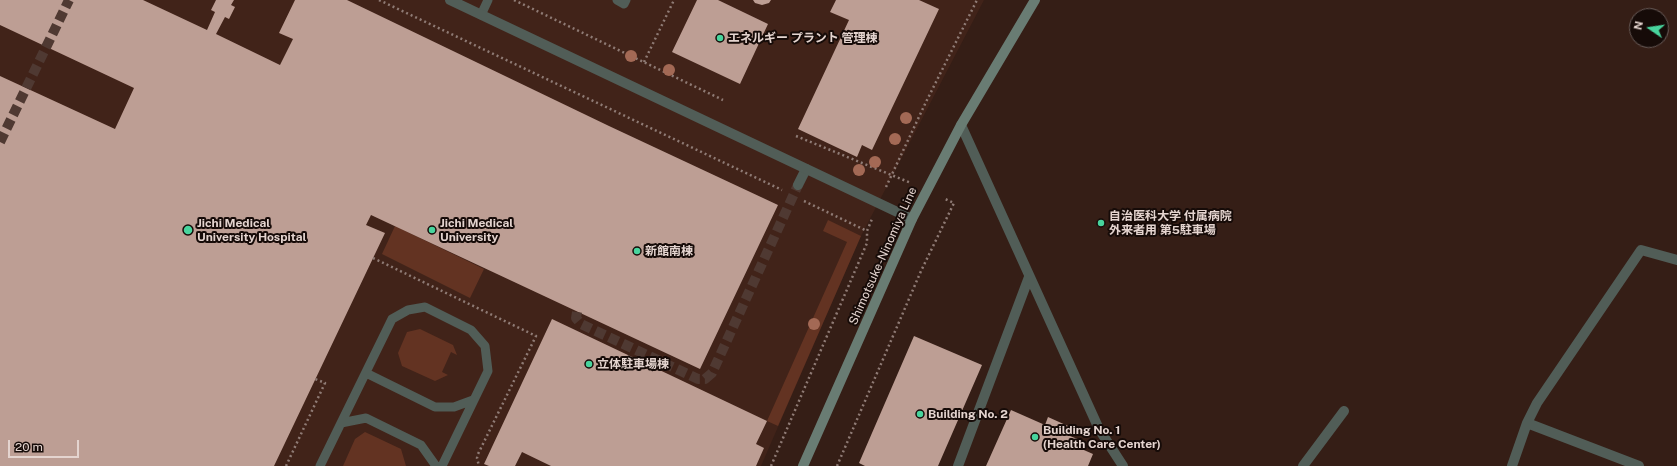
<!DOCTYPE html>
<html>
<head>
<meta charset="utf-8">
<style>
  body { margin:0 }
  #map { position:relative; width:1677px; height:466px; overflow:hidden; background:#351e16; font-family:"Public Sans",sans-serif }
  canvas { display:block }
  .north { position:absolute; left:1629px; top:8px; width:40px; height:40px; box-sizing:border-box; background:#160b08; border:1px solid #685b58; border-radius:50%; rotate:283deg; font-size:11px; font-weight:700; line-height:16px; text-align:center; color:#e4d4cf }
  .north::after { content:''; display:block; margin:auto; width:14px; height:18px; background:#48d49d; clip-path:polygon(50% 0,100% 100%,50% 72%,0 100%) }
  .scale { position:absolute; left:8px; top:440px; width:71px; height:18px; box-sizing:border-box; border:2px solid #e4d4cf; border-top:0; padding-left:5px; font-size:12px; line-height:14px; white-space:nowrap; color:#e4d4cf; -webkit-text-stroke:3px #160b08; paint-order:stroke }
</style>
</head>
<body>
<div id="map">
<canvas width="1677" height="466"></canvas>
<div class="north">N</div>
<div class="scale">20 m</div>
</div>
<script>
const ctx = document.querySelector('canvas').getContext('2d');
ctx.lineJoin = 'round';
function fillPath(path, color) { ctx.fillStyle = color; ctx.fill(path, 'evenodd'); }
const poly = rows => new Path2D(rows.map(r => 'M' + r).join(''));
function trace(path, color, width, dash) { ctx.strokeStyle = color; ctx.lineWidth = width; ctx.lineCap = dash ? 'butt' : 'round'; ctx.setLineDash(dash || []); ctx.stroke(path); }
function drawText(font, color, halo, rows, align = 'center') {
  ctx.font = font + ' "Public Sans","Noto Sans JP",sans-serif'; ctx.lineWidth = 4; ctx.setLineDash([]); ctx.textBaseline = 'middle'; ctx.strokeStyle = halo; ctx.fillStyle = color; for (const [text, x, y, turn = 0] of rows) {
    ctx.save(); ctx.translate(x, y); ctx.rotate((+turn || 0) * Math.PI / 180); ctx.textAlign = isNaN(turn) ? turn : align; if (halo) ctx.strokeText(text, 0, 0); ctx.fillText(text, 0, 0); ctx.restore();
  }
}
fillPath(poly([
  [0,0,984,0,861,236,761,466,0,466]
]), '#412319');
fillPath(poly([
  [828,220,861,236,778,426,767,421,847,242,823,231],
  [395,226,484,269,470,298,382,254],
  [420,329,453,345,457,355,451,352,442,372,448,375,435,381,402,366,398,353,407,332],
  [365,432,401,449,406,466,343,466,355,439]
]), '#633322');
fillPath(poly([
  [0,0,143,0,207,30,215,12,211,10,216,0,234,0,231,5,235,7,229,19,225,17,216,34,280,65,293,39,279,33,295,0,347,0,609,126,778,205,700,369,371,215,366,225,385,233,274,466,0,466,0,76,115,129,134,88,0,25],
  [697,0,718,0,768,24,740,84,672,52],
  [753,0,771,0,769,3,762,5,755,3],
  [836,0,919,0,939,9,872,150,862,145,857,157,798,129,849,20,830,12],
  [552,319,767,421,756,444,764,448,756,466,551,466,522,452,515,466,489,466,484,464],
  [914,336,982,365,938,466,865,466,859,463],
  [1011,410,1045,425,1048,417,1068,426,1065,434,1080,440,1077,447,1093,454,1088,466,986,466]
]), '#bd9e94');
trace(poly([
  [0,142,69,0],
  [577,312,576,318,581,324,698,379,705,379,712,373,798,185]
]), '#4f3932', 10, [10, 5]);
trace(poly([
  [379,0,782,190],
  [514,0,723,100],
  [644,62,674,0],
  [796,136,911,183],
  [886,187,926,102,977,0],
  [804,201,867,231],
  [373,258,536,336,478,454,477,458,479,466],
  [286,466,325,383,315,379],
  [771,466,867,243,867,231,872,219],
  [837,466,921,271,954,203,943,198]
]), '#8f7b75', 2.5, [2, 3]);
trace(poly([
  [617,0,624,4,626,0],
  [481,15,488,0],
  [366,373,435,407,454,407,473,400],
  [341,423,392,319,408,310,425,307,471,330,485,346,488,371,442,466],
  [320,466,341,423,366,418,421,445,436,466]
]), '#515d57', 9);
trace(poly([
  [961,125,1099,429,1123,466],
  [798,185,806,169],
  [1527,423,1639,466],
  [958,466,1029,277],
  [1303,466,1344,411],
  [1512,466,1527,423,1537,403,1641,250,1677,260]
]), '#515d57', 10);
trace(poly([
  [450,0,912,219]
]), '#515d57', 10);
trace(poly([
  [803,466,912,219,961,125,1035,0]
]), '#697c73', 10);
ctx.fillStyle = '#a36955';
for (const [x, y] of [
  [631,56],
  [669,70],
  [906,118],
  [895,139],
  [875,162],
  [859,170],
  [814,324]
]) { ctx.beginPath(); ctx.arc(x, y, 6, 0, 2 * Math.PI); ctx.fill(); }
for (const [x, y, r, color] of [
  [720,38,4,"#48d49d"],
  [1101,223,4,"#48d49d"],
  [188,230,5,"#48d49d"],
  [432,230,4,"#48d49d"],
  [637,251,4,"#48d49d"],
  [589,364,4,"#48d49d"],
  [920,414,4,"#48d49d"],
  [1035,437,4,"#48d49d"]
]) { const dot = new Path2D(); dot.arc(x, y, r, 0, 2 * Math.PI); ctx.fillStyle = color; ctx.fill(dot); trace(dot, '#160b08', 1.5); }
drawText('bold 12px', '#e4d4cf', '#160b08', [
  ["エネルギー プラント 管理棟",728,38],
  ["自治医科大学 付属病院",1109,216],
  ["外来者用 第5駐車場",1109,230],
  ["Jichi Medical",197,223],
  ["University Hospital",197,237],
  ["Jichi Medical",440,223],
  ["University",440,237],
  ["新館南棟",645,251],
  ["立体駐車場棟",597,364],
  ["Building No. 2",928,414],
  ["Building No. 1",1043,430],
  ["(Health Care Center)",1043,444]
], 'left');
drawText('12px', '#e4d4cf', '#160b08', [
  ["Shimotsuke-Ninomiya Line",883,256,-66]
]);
</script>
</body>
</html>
